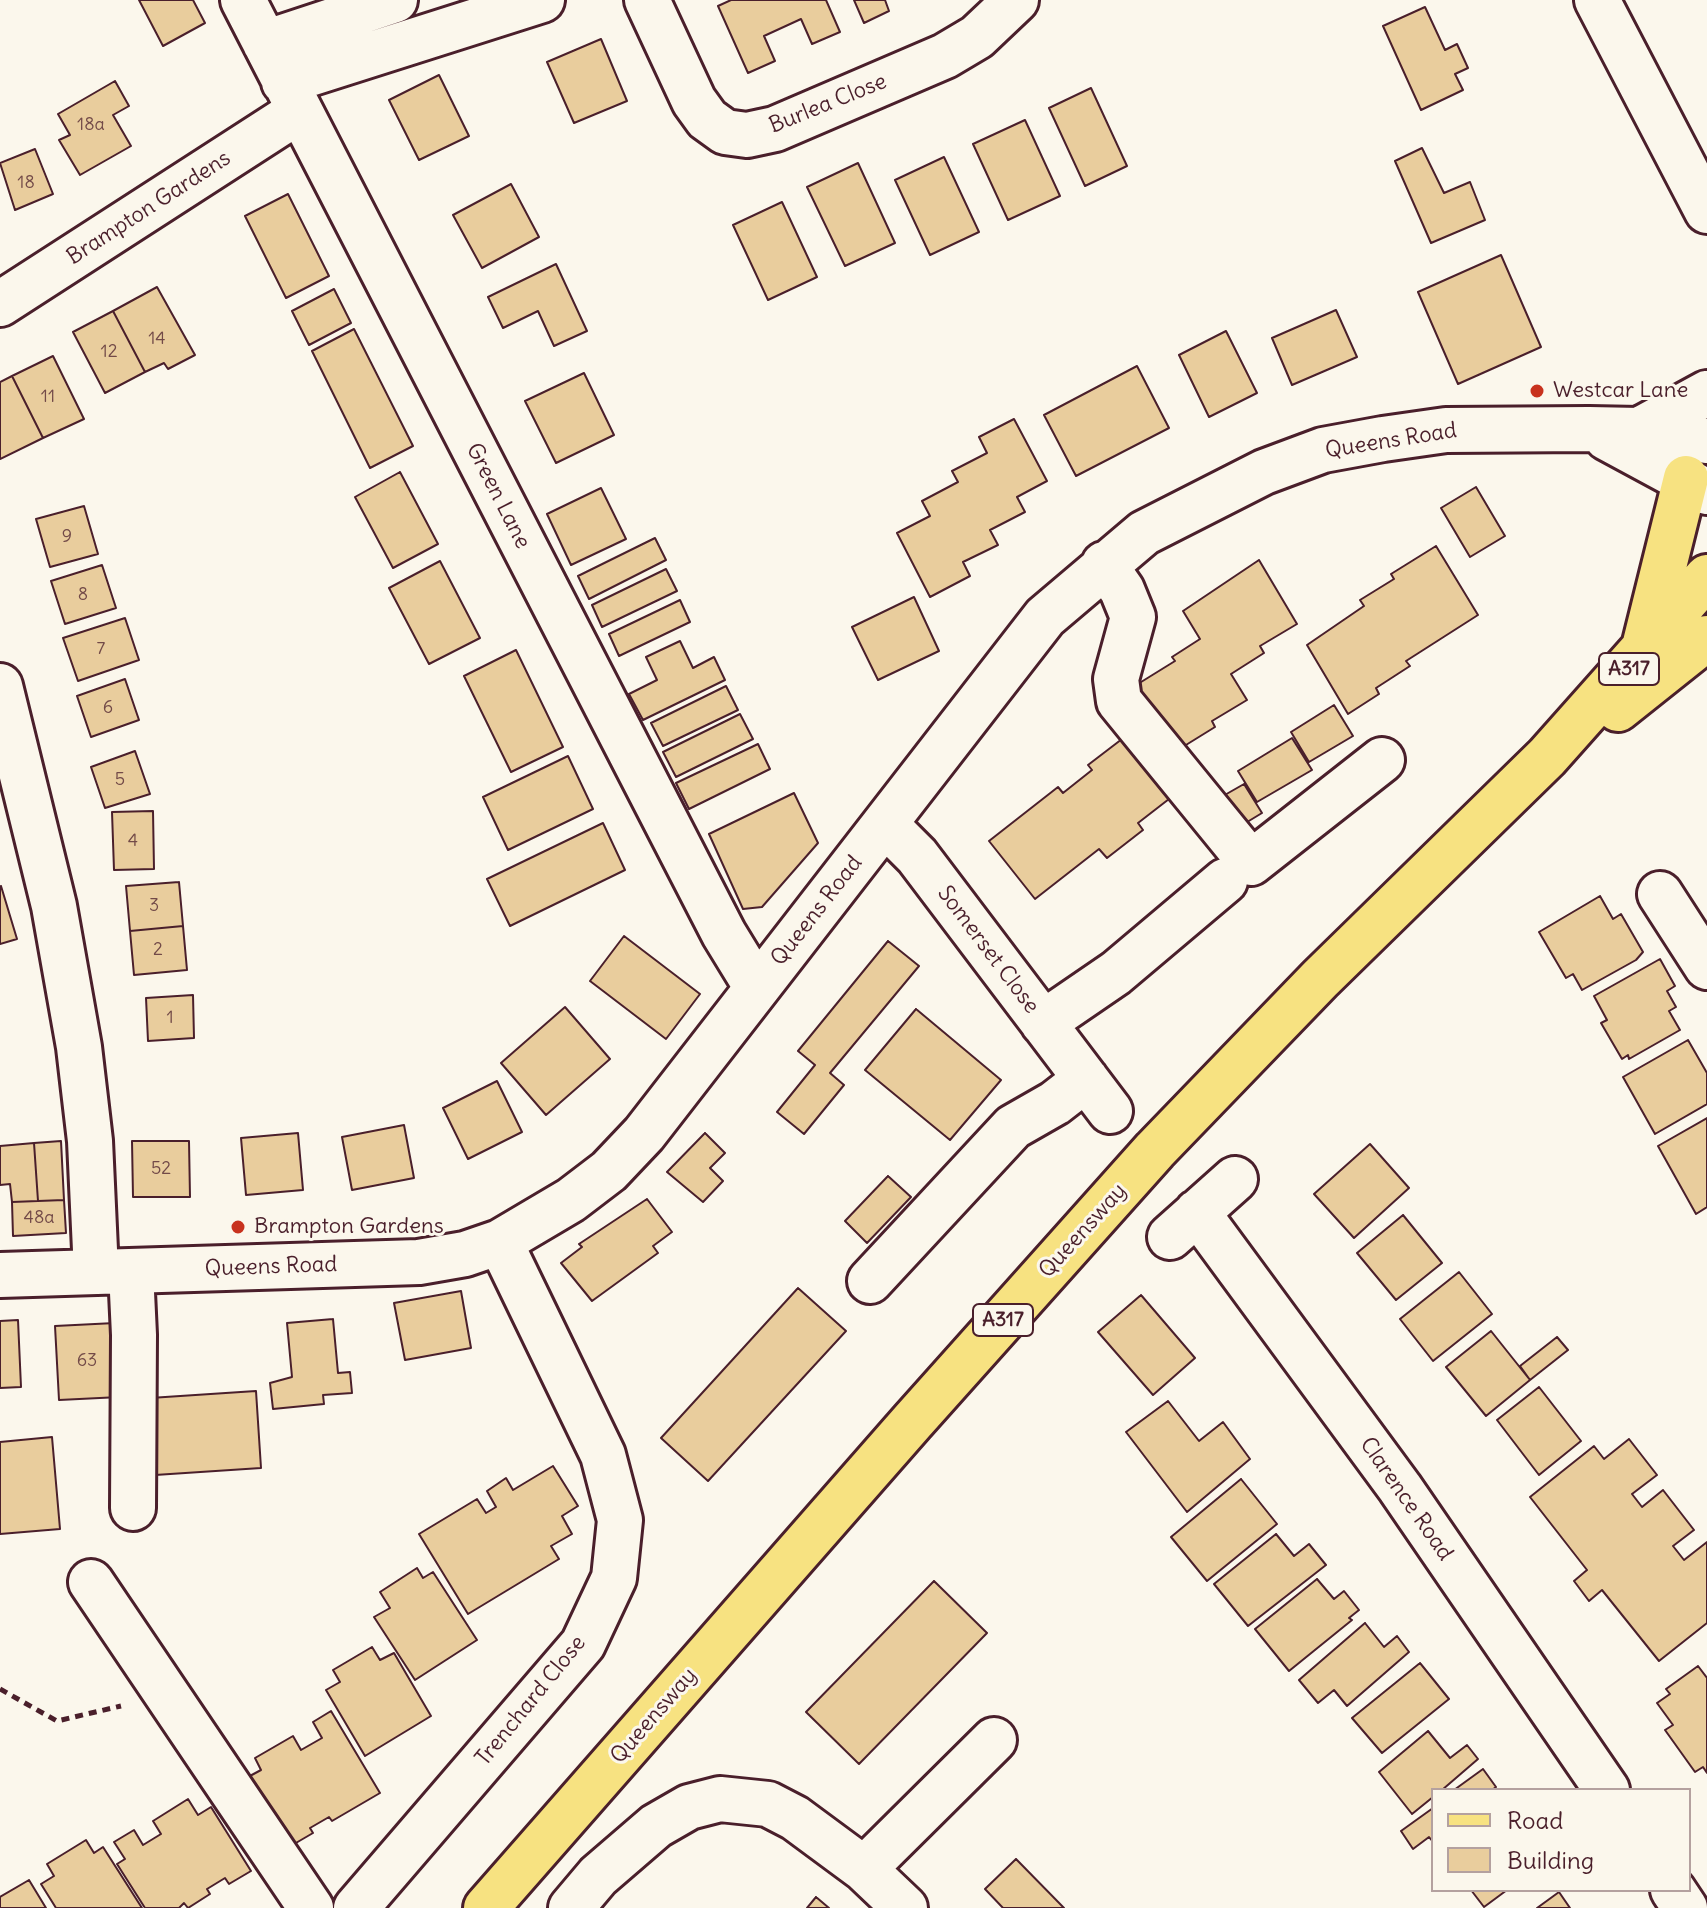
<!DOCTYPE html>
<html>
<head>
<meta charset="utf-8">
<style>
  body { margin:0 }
  #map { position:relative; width:1707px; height:1908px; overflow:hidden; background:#fbf7ec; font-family:Delius,sans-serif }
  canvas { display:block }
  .legend { position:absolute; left:1431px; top:1788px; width:260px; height:104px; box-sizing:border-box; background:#fbf7ec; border:2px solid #b4a19f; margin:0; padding:10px 14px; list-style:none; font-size:24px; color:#4a1f2b }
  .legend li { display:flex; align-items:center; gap:16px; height:40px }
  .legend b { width:40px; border:2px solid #b4a19f }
</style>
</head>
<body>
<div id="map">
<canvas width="1707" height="1908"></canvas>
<ul class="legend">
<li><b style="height:10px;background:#f7e281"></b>Road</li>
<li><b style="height:22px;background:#e9cd9d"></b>Building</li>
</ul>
</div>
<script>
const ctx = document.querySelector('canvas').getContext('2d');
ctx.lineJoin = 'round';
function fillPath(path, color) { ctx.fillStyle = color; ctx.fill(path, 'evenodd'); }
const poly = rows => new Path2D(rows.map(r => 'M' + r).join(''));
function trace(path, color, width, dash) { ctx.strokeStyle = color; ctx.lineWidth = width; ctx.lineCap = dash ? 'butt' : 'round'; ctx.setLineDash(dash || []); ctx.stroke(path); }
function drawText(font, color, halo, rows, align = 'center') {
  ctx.font = font + ' Delius,sans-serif'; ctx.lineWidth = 6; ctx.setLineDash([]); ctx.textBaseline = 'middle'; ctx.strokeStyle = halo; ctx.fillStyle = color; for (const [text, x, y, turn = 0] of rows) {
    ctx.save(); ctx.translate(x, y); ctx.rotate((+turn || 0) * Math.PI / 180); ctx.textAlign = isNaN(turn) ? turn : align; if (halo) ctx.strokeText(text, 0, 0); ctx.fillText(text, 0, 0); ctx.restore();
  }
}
const building = poly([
  [139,0,193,0,205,23,163,46,139,0],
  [731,0,826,0,840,32,812,44,801,19,764,36,775,61,748,73,718,6,731,0],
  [854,0,885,0,889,11,864,23,854,0],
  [1425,7,1445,50,1457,44,1468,68,1455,74,1463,90,1421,110,1383,26,1425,7],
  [601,39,627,101,574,123,547,62,601,39],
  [439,75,469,136,419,160,389,100,439,75],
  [115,81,129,106,113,115,131,146,80,175,59,140,70,135,58,114,115,81],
  [1091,88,1127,166,1085,186,1049,108,1091,88],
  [1025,120,1060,196,1008,220,973,144,1025,120],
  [1422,148,1444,193,1470,182,1485,220,1431,243,1395,161,1422,148],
  [35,149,53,194,15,210,0,163,35,149],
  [944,157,979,232,930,255,895,180,944,157],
  [858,163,895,243,845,266,807,187,858,163],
  [511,184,539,237,482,268,453,215,511,184],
  [288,194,329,276,286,298,245,216,288,194],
  [782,202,817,277,768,300,733,225,782,202],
  [1501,255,1541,347,1458,384,1418,292,1501,255],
  [556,264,587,331,554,346,538,311,503,328,488,297,556,264],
  [157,287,195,355,168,369,164,363,145,372,113,311,157,287],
  [334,289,351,323,309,345,292,311,334,289],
  [1336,310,1357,357,1292,385,1272,338,1336,310],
  [113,311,145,372,105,393,73,332,113,311],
  [354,329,413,446,370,468,312,351,354,329],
  [1226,331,1257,393,1209,417,1179,355,1226,331],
  [53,356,84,419,43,438,12,376,53,356],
  [1137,366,1169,428,1076,476,1044,415,1137,366],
  [584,373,614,435,556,463,525,401,584,373],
  [12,376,43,438,0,459,0,382,12,376],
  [1014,419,1047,481,1017,497,1025,512,990,530,998,545,963,562,970,576,930,597,897,533,930,516,922,501,958,482,952,471,987,453,979,437,1014,419],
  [400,472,438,544,393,568,355,497,400,472],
  [1476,487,1505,536,1470,557,1441,508,1476,487],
  [601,488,626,539,571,565,547,514,601,488],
  [84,506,98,554,50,567,36,519,84,506],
  [655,538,666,560,589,599,578,576,655,538],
  [1436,546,1478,615,1406,661,1410,666,1376,688,1379,694,1348,714,1307,645,1364,606,1360,600,1394,579,1391,574,1436,546],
  [1259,560,1297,624,1260,646,1264,653,1231,674,1247,700,1212,721,1215,727,1173,753,1133,687,1175,661,1172,657,1200,639,1183,611,1259,560],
  [440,561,480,638,429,664,389,588,440,561],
  [102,565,116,608,65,624,51,581,102,565],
  [666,569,677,591,602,627,592,605,666,569],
  [914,597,939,651,878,680,852,627,914,597],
  [680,600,690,622,619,656,609,634,680,600],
  [125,618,139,660,78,681,63,638,125,618],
  [680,641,693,668,714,657,725,680,643,720,629,694,657,680,646,657,680,641],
  [516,650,563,747,511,772,464,676,516,650],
  [125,679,139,720,91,737,77,696,125,679],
  [726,686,738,710,663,746,651,723,726,686],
  [1334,705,1353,736,1309,762,1291,732,1334,705],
  [740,714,753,739,676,777,663,752,740,714],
  [1292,738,1312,770,1257,802,1238,771,1292,738],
  [1122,739,1169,799,1138,823,1143,830,1107,858,1099,849,1035,899,989,841,1058,787,1063,793,1092,770,1088,765,1122,739],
  [758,744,770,769,689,809,676,783,758,744],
  [135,751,150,794,105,808,91,767,135,751],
  [568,756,593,809,508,850,483,797,568,756],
  [1244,784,1262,813,1234,830,1216,800,1244,784],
  [794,793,818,843,762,907,743,909,709,834,794,793],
  [153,811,154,869,114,870,112,812,153,811],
  [603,823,625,870,510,926,487,879,603,823],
  [179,882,183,926,130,931,126,886,179,882],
  [1,886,17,939,0,944,0,887,1,886],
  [1600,896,1613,919,1621,914,1643,952,1636,960,1582,990,1573,974,1566,978,1539,932,1600,896],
  [183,926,187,970,134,975,130,931,183,926],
  [624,936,700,994,666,1039,590,981,624,936],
  [888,941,919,966,830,1073,844,1085,804,1134,777,1112,815,1065,798,1051,888,941],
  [1660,959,1675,986,1667,991,1676,1007,1669,1011,1680,1030,1629,1059,1628,1055,1622,1059,1601,1023,1607,1020,1594,996,1660,959],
  [193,995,194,1038,148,1041,146,998,193,995],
  [565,1007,610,1059,546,1115,501,1063,565,1007],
  [916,1009,1001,1080,950,1140,865,1070,916,1009],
  [1688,1040,1707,1073,1707,1104,1655,1134,1623,1077,1688,1040],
  [497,1081,522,1132,468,1159,443,1108,497,1081],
  [1707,1118,1707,1207,1696,1214,1658,1146,1707,1118],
  [404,1125,414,1178,352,1190,342,1137,404,1125],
  [298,1133,303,1190,246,1195,241,1138,298,1133],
  [705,1133,725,1153,710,1168,723,1181,703,1202,667,1172,705,1133],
  [61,1141,64,1200,38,1201,34,1143,61,1141],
  [132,1141,189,1141,190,1197,133,1197,132,1141],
  [34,1143,38,1201,12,1202,10,1184,0,1185,0,1146,34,1143],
  [1370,1144,1409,1188,1354,1238,1314,1194,1370,1144],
  [888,1176,911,1197,867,1243,845,1221,888,1176],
  [647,1199,672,1232,653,1246,658,1253,592,1301,561,1263,582,1247,579,1244,647,1199],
  [64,1200,66,1233,13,1236,12,1202,64,1200],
  [1403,1215,1442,1263,1396,1300,1357,1253,1403,1215],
  [1459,1272,1492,1314,1433,1361,1400,1319,1459,1272],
  [798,1288,846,1331,708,1481,661,1438,798,1288],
  [461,1291,471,1348,405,1360,394,1303,461,1291],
  [1141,1295,1195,1358,1153,1395,1098,1332,1141,1295],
  [333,1319,338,1373,350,1372,352,1393,323,1395,324,1404,273,1409,270,1383,292,1377,287,1323,333,1319],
  [18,1320,21,1387,0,1388,0,1321,18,1320],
  [115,1323,120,1397,59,1400,55,1326,115,1323],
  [1491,1331,1530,1380,1486,1416,1446,1367,1491,1331],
  [1557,1337,1568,1350,1530,1380,1520,1366,1557,1337],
  [1539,1387,1581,1441,1539,1475,1497,1420,1539,1387],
  [256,1391,261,1468,155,1475,150,1398,256,1391],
  [1168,1401,1199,1441,1223,1422,1250,1459,1187,1512,1126,1432,1168,1401],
  [52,1437,60,1529,0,1534,0,1442,52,1437],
  [1629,1439,1657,1475,1632,1494,1642,1507,1663,1490,1694,1530,1673,1546,1684,1560,1707,1542,1707,1623,1659,1661,1602,1590,1589,1601,1574,1581,1587,1570,1530,1497,1594,1446,1604,1459,1629,1439],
  [553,1466,578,1506,562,1516,572,1534,551,1546,559,1559,468,1614,419,1534,477,1499,486,1513,496,1507,487,1491,506,1478,513,1490,553,1466],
  [1241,1479,1277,1524,1207,1581,1171,1537,1241,1479],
  [1276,1534,1294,1556,1309,1544,1326,1565,1248,1626,1214,1584,1276,1534],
  [417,1568,423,1578,433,1572,477,1640,415,1680,374,1617,390,1608,380,1592,417,1568],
  [1317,1579,1334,1599,1344,1591,1359,1610,1349,1618,1352,1620,1289,1671,1255,1629,1317,1579],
  [934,1581,987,1633,859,1764,806,1712,934,1581],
  [1365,1623,1384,1647,1397,1636,1409,1652,1347,1706,1334,1690,1318,1703,1299,1680,1365,1623],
  [372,1647,380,1660,394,1653,431,1716,365,1756,326,1690,340,1682,333,1670,372,1647],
  [1420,1663,1449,1699,1382,1753,1352,1718,1420,1663],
  [1698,1666,1707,1678,1707,1773,1703,1767,1695,1772,1665,1730,1673,1725,1657,1703,1670,1694,1666,1689,1698,1666],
  [331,1711,380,1793,332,1821,329,1817,310,1828,313,1833,289,1847,248,1777,261,1770,255,1758,293,1736,301,1750,322,1738,313,1722,331,1711],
  [1428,1731,1450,1758,1467,1745,1478,1759,1442,1790,1433,1790,1433,1797,1412,1814,1379,1772,1428,1731],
  [1483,1769,1496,1787,1492,1790,1454,1790,1483,1769],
  [188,1799,198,1815,211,1807,251,1871,229,1884,225,1878,207,1889,210,1894,188,1908,184,1903,179,1908,145,1908,117,1864,125,1859,114,1842,134,1830,143,1845,161,1834,153,1821,188,1799],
  [1433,1808,1433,1842,1429,1837,1413,1849,1401,1831,1433,1808],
  [86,1840,94,1853,103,1847,142,1908,56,1908,41,1884,54,1876,47,1864,86,1840],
  [1016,1859,1064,1908,1003,1908,985,1889,1016,1859],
  [29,1880,46,1908,0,1908,0,1897,29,1880],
  [1471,1890,1507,1890,1484,1907,1471,1890],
  [1559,1892,1570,1908,1537,1908,1559,1892],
  [816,1897,829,1908,807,1908,816,1897]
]);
fillPath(building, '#e9cd9d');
trace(building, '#4a1f2b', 2);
const minor = poly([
  [243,0,724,934,757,988],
  [647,0,694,101,707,119,725,132,747,135,775,129,945,56,977,37,1016,0],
  [1597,0,1707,211],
  [265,43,395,0],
  [284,82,542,0],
  [0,304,299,111],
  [1639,430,1707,393],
  [1607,438,1707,492],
  [1104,564,1122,590,1133,617,1116,679,1119,701,1251,863,1382,760],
  [0,686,54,906,79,1047,90,1141,96,1272],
  [885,824,917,856,1110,1111],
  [1660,894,1707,967],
  [1043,1023,1116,973,1225,881],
  [1197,1212,1400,1488,1607,1790],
  [1170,1237,1235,1179],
  [131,1271,134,1335,133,1508],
  [0,1275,419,1262,465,1254,500,1242,571,1200,609,1171,644,1134,1045,617,1144,533,1264,472,1323,450,1383,439,1446,430,1589,429,1639,430,1707,441],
  [870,1281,1013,1127,1055,1103,1086,1079],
  [91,1582,311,1908],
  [864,1869,994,1740],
  [1673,1890,1685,1908],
  [356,1908,583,1644,614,1578,620,1520,603,1455,500,1242],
  [571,1908,598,1876,656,1826,689,1807,720,1799,768,1804,795,1818,864,1869,905,1908]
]);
const major = poly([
  [1644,647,1686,478],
  [1618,709,1707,638],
  [486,1908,912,1422,1155,1150,1320,979,1547,757,1707,577]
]);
trace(minor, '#4a1f2b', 50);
trace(major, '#4a1f2b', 50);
trace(poly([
  [0,1689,57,1721,121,1706]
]), '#4a1f2b', 5, [8, 6]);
trace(minor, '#fbf7ec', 44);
trace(major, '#f7e281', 44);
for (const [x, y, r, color] of [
  [1537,391,8,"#c8321e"],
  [238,1227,8,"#c8321e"]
]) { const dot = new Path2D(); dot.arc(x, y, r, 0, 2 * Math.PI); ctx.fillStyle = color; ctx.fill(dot); trace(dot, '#fbf7ec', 3); }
drawText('18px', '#724a48', null, [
  ["18a",91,125],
  ["18",26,183],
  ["14",157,339],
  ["12",109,352],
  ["11",48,397],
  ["9",67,537],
  ["8",83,595],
  ["7",101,649],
  ["6",108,708],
  ["5",120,780],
  ["4",133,841],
  ["3",154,906],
  ["2",158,950],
  ["1",170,1018],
  ["52",161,1169],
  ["48a",39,1218],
  ["63",87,1361]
]);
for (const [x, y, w] of [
  [1629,669,60],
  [1003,1320,60]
]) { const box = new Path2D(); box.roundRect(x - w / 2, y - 16, w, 32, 6); ctx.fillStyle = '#fbf7ec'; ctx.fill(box); trace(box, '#4a1f2b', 2); }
drawText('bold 20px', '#4a1f2b', null, [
  ["A317",1629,669],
  ["A317",1003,1320]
]);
drawText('22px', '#4a1f2b', '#fbf7ec', [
  ["Burlea Close",828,104,-22],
  ["Brampton Gardens",149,208,-33],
  ["Queens Road",1391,441,-9],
  ["Green Lane",498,496,63],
  ["Queens Road",817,911,-52],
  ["Somerset Close",988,950,53],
  ["Queensway",1083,1231,-48],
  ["Queens Road",271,1267,-2],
  ["Clarence Road",1406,1499,55],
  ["Trenchard Close",531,1701,-51],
  ["Queensway",654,1716,-49]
]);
drawText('22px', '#4a1f2b', '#fbf7ec', [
  ["Westcar Lane",1553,391],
  ["Brampton Gardens",254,1227]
], 'left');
</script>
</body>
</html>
